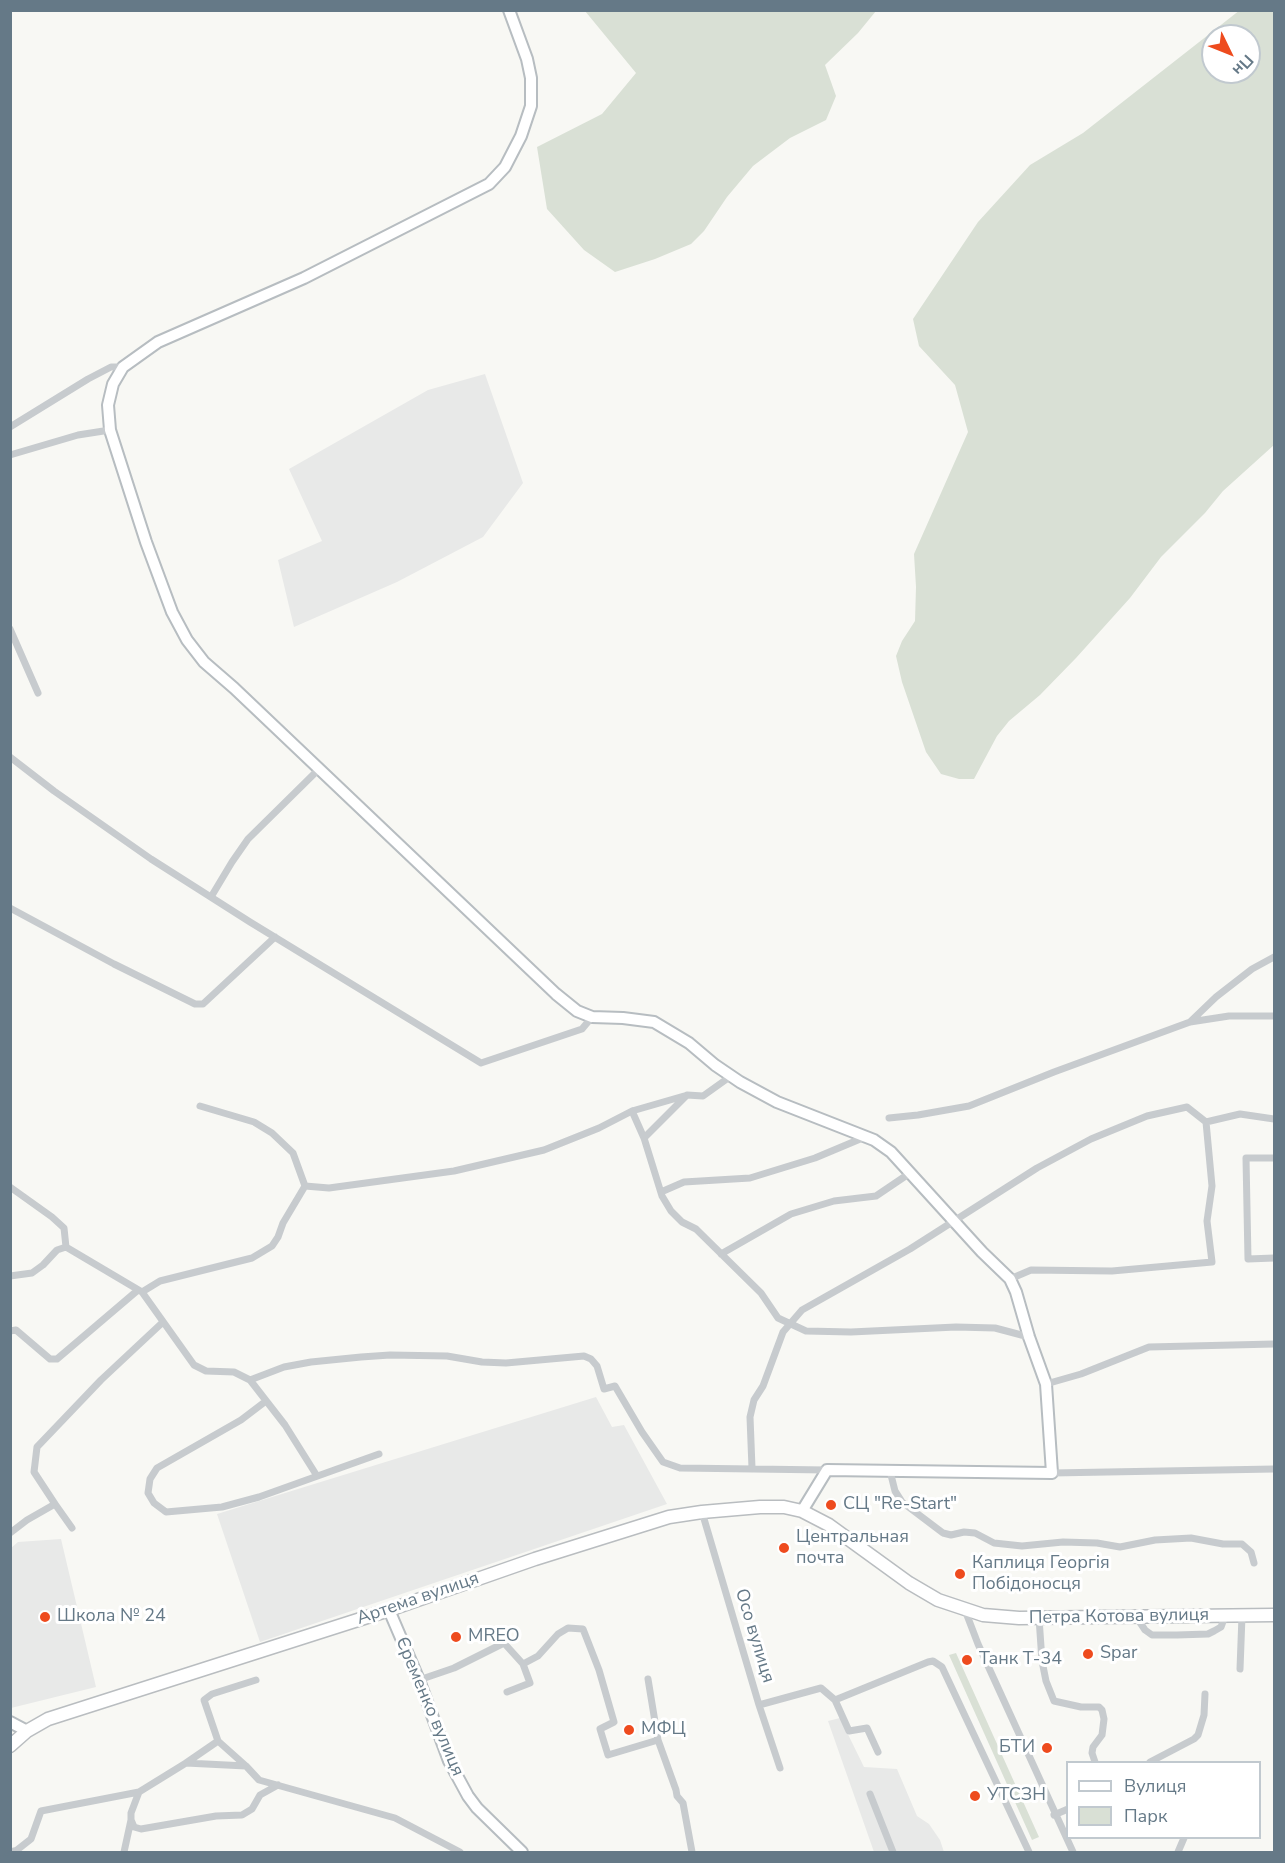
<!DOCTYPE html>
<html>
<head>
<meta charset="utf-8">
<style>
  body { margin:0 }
  #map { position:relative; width:1285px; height:1863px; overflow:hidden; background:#f8f8f4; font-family:"Nunito Sans",sans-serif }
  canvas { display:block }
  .frame { position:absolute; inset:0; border:12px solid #657987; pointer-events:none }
  .legend { position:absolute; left:1066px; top:1761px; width:195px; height:78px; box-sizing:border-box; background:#fff; border:2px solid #c1c9cf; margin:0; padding:8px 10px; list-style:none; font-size:18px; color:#657987 }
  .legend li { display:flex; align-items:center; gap:12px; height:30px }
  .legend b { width:30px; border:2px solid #c1c9cf }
  .north { position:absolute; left:1201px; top:24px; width:60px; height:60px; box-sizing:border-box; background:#fff; border:2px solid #c1c9cf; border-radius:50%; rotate:133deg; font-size:16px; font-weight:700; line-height:24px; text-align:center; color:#657987 }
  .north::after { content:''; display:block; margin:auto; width:21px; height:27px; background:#ee4b1e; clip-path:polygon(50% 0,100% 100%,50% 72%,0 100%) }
</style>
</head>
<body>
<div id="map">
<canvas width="1285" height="1863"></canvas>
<div class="frame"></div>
<ul class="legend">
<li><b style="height:8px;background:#fff"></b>Вулиця</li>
<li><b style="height:16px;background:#d9e0d5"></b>Парк</li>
</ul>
<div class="north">Пн</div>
</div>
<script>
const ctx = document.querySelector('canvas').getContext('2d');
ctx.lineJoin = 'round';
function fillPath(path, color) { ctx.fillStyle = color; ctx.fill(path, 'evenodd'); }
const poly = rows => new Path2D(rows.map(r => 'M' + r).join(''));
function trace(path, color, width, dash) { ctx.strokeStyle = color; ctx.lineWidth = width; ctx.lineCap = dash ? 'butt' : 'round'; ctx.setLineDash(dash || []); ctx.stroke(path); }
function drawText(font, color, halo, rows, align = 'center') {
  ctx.font = font + ' "Nunito Sans",sans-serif'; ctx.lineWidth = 6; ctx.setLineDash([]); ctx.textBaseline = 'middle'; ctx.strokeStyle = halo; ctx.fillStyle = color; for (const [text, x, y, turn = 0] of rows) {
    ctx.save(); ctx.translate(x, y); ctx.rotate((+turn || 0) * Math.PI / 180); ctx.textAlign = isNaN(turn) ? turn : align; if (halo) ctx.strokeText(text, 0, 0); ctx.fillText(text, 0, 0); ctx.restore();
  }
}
fillPath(poly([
  [485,374,523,483,483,537,397,582,294,627,278,560,322,541,289,469,428,390],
  [596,1397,612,1427,624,1425,667,1504,260,1642,217,1514],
  [61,1539,96,1687,11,1708,11,1548,18,1542],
  [840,1718,864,1767,897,1769,917,1816,929,1824,940,1840,944,1852,874,1852,828,1721]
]), '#e8e9e8');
fillPath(poly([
  [1240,10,1274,11,1274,445,1223,491,1205,513,1161,557,1130,598,1076,658,1040,695,1009,721,997,736,974,779,959,779,941,774,926,752,902,682,896,656,902,641,915,621,916,587,914,554,968,432,955,385,919,346,913,319,978,222,1030,165,1083,133],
  [1213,36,1249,36,1249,72,1213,72],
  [585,11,876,11,858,33,825,65,836,96,826,120,790,138,753,166,727,197,704,231,691,244,655,259,615,272,584,250,547,209,537,147,602,114,636,73],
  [956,1653,1039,1837,1032,1840,949,1655]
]), '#d9e0d5');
const secondary = poly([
  [509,10,527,59,531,78,531,106,521,136,505,167,489,184,304,278,158,342,123,367,113,384,108,405,110,430,146,542,172,612,187,640,204,662,234,688,556,994,577,1011,592,1017,623,1018,654,1022,689,1043,715,1065,740,1082,777,1102,874,1140,891,1152,982,1252,1010,1279,1016,1292,1029,1337,1046,1384,1052,1473,827,1470,802,1511],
  [389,1610,419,1680,449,1761,468,1796,477,1808,522,1852],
  [10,1722,27,1731]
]);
const highway = poly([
  [10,1746,27,1731,48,1719,389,1610,535,1559,669,1517,702,1512,760,1507,784,1507,802,1511,829,1525,909,1583,938,1600,983,1615,1019,1618,1274,1615]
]);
trace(secondary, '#b7bdc1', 14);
trace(highway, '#b9bdc0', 15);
trace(poly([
  [10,427,88,379,111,367,123,367],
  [10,455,78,435,110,430],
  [10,629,38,693],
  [10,757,54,791,151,859,250,922,481,1063,582,1029,592,1017],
  [211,897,232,862,248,839,319,769],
  [10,908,114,964,195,1004,203,1004,275,937],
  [1190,1022,1216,997,1252,969,1274,957],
  [731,1076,703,1096,687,1095,644,1138,662,1196,671,1211,682,1222,696,1229,761,1293,778,1318,806,1331,851,1332,956,1327,995,1328,1029,1337],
  [200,1106,254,1122,272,1133,293,1153,305,1186],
  [632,1111,684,1096],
  [889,1118,918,1115,969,1106,1054,1072,1190,1022,1229,1016,1274,1016],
  [1274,1158,1246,1158,1248,1259,1274,1258],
  [10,1187,52,1217,64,1228,66,1247],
  [661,1192,684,1182,750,1178,815,1158,865,1137],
  [721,1254,791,1214,834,1201,876,1196,910,1173],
  [10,1276,32,1273,43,1265,57,1250,66,1247,142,1292,194,1365,206,1371,234,1372,250,1380,285,1425,317,1476],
  [1010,1279,1031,1270,1112,1271,1212,1262,1207,1221,1212,1186,1206,1122],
  [142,1292,160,1281,252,1258,272,1246,278,1237,283,1223,305,1186,329,1188,454,1171,544,1150,599,1128,632,1111,644,1138],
  [10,1331,16,1330,50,1359,57,1359,138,1290],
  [250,1380,284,1367,311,1362,361,1357,390,1355,447,1356,482,1362,506,1363,584,1356,591,1359,597,1366,604,1389,615,1386,642,1432,663,1462,680,1468,827,1470],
  [1046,1384,1081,1374,1149,1347,1274,1344],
  [266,1401,241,1420,157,1468,150,1479,148,1493,154,1503,166,1512,222,1507,259,1497,379,1454],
  [752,1468,750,1417,754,1400,763,1386,783,1332,802,1310,910,1249,1037,1168,1091,1139,1147,1116,1187,1107,1206,1122,1240,1114,1274,1119],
  [890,1471,895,1491,902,1502,943,1533,951,1535,964,1532,975,1533,994,1543,1022,1546,1063,1542,1097,1543,1120,1547,1155,1540,1191,1538,1223,1544,1242,1544,1251,1552,1254,1563],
  [1052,1473,1274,1469],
  [55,1504,72,1528],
  [702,1512,759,1705,780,1768],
  [10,1533,27,1520,55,1504,34,1472,37,1447,101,1380,163,1322],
  [965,1610,978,1644,1073,1852],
  [1039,1618,1042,1661,1046,1681,1054,1701,1081,1707,1099,1707,1102,1710,1104,1719,1102,1735,1093,1747,1092,1753,1095,1762],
  [1137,1618,1145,1630,1152,1635,1177,1635,1208,1634,1214,1631,1221,1627,1225,1616],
  [1240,1669,1242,1616],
  [648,1679,658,1740,676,1790,677,1796,683,1803,692,1852],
  [419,1680,454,1668,504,1643,523,1664],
  [507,1692,530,1683,523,1664,538,1656,558,1634,568,1628,583,1629,599,1670,614,1722,600,1729,608,1755,658,1740],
  [835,1700,928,1662,933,1661,942,1667,1029,1852],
  [759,1705,821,1688,835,1700,849,1731,867,1728,878,1752],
  [218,1741,204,1700,212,1694,256,1680],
  [1150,1762,1194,1739,1198,1735,1204,1715,1205,1694],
  [186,1763,218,1741,246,1766],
  [139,1792,131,1813,131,1820,134,1827,141,1829,216,1816,242,1815,252,1809,260,1795,278,1785],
  [870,1794,893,1852],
  [1054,1815,1068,1809],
  [10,1852,17,1850,31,1839,41,1811,139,1792,186,1763,246,1766,259,1780,395,1818,460,1852],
  [124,1852,131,1820],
  [1178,1852,1184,1838]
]), '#c7cbce', 7);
trace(secondary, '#fff', 10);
trace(highway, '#fff', 12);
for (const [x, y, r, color] of [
  [831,1505,6,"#ee4b1e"],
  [784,1548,6,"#ee4b1e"],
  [960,1574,6,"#ee4b1e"],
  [45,1617,6,"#ee4b1e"],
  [456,1637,6,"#ee4b1e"],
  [1088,1654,6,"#ee4b1e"],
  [967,1660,6,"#ee4b1e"],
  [629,1730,6,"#ee4b1e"],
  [1047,1748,6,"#ee4b1e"],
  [975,1796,6,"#ee4b1e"]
]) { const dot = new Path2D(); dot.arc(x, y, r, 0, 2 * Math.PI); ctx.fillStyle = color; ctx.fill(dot); trace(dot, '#fff', 2); }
drawText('18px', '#657987', '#fff', [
  ["СЦ \"Re-Start\"",843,1505],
  ["Центральная",796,1538],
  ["почта",796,1559],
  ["Каплиця Георгія",972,1564],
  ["Побідоносця",972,1585],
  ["Школа № 24",57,1617],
  ["MREO",468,1637],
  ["Spar",1100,1654],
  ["Танк Т-34",979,1660],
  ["МФЦ",641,1730],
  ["БТИ",1035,1748,"right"],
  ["УТСЗН",987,1796]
], 'left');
drawText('18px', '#657987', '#fff', [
  ["Артема вулиця",418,1599,-19],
  ["Петра Котова вулиця",1119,1617,-1],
  ["Осо вулиця",754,1636,73],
  ["Єременко вулиця",429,1707,67]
]);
</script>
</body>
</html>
